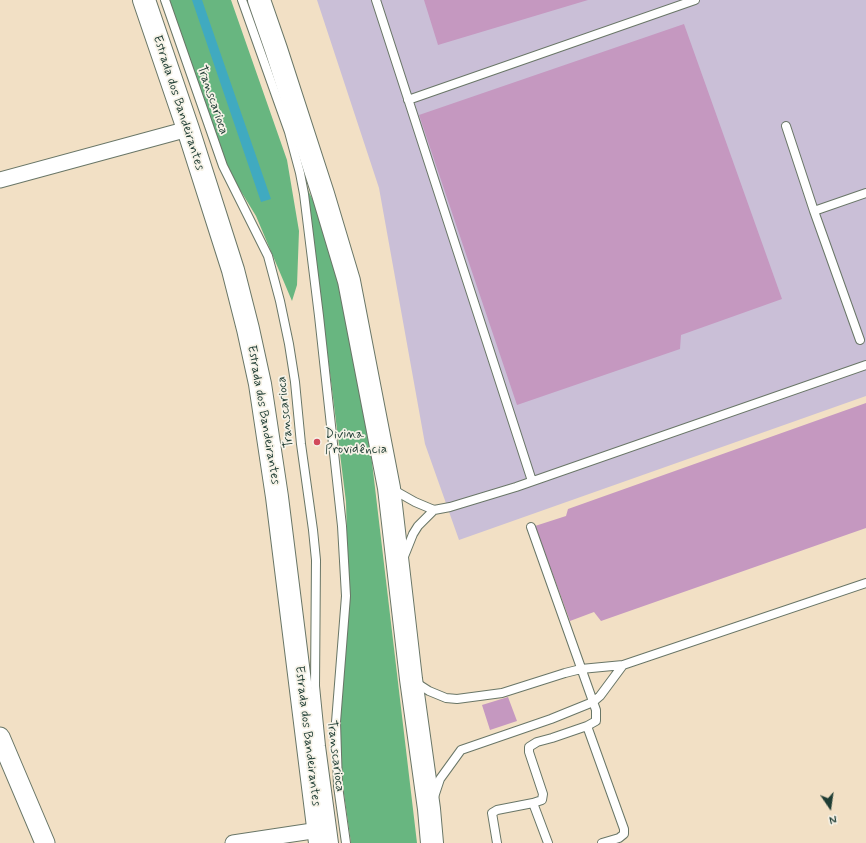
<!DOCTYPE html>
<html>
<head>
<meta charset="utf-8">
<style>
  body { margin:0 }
  #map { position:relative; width:866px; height:843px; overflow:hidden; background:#f2e0c5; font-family:Mynerve,sans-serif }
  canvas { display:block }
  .north { position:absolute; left:810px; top:787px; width:40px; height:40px; -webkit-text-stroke:3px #f7f3e8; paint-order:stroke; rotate:167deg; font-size:11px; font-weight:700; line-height:16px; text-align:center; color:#1f3d34 }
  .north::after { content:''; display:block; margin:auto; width:14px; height:18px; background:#1f3d34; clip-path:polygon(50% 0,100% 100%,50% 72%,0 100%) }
</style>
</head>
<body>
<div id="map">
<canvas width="866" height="843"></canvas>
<div class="north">N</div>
</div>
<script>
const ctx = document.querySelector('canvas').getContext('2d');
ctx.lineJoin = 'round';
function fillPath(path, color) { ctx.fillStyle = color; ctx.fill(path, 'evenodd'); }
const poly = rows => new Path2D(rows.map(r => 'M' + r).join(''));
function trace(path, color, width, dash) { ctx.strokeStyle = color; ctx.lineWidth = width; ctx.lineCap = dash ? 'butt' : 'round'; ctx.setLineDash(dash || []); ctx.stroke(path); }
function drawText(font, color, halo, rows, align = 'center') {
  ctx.font = font + ' Mynerve,sans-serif'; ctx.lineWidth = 3.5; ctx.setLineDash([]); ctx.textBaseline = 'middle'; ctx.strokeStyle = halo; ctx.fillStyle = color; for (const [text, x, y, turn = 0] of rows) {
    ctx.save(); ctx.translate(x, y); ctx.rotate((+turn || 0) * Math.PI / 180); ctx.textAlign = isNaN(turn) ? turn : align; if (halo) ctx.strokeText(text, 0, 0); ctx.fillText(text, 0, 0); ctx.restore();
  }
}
fillPath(poly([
  [317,0,866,0,866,396,459,540,425,444,379,188]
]), '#cabfd7');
fillPath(poly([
  [169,0,231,0,287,160,299,231,297,285,292,301,256,216,231,175,212,130],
  [307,188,323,221,335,255,367,420,417,843,351,843,341,773,339,711,349,611,346,502]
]), '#68b680');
fillPath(poly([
  [192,0,202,0,271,199,261,202]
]), '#40aac0');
fillPath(poly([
  [424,0,588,0,438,45],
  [684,24,782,299,681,335,680,349,517,405,419,115],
  [866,403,866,528,601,621,594,612,570,621,535,526,566,516,568,509],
  [508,697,517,721,490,730,482,705]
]), '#c598c0');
const service = poly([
  [165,0,223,166,268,256,280,301,289,344,295,382,301,444,313,530,316,560,315,686,321,746,334,843],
  [242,0,289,132,300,173,304,194,319,316,342,526,346,596,336,722,338,786,346,843],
  [376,0,532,481],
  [408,100,695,0],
  [786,126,814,211,860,340],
  [814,211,866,193],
  [392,489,415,502,434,510,450,507,516,487,866,365],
  [531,527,596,710,596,721,587,726,624,829,624,834,619,838,602,843],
  [403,559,413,534,418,526,434,510],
  [623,665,866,583],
  [415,682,429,691,446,698,457,699,502,693,565,673,581,669,623,665,600,696,593,702,551,719,461,750,440,779,434,797],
  [497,843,492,813,497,810,533,803],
  [548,843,533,803,542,800,543,794,529,752,529,747,537,742,552,738,587,726]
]);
const minor = poly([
  [0,180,188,129],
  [233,843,319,830]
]);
const tertiary = poly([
  [0,737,45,843]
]);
const primary = poly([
  [144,0,188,129,233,270,248,329,260,384,277,497,320,843],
  [259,0,276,49,323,194,349,281,389,488,411,679,429,809,432,843]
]);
trace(service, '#697667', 10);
trace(minor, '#697667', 17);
trace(tertiary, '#697667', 21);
trace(primary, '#697667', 24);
trace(service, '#fff', 8);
trace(minor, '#fff', 15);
trace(tertiary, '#fff', 19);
trace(primary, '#fff', 22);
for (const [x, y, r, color] of [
  [317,442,4,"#d1495b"]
]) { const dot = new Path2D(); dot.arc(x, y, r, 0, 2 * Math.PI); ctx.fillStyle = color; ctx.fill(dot); trace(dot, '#f7f3e8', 1.5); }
drawText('13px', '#1f3d34', '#f7f3e8', [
  ["Transcarioca",212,100,71],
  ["Estrada dos Bandeirantes",178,103,72],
  ["Transcarioca",286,412,-96],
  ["Estrada dos Bandeirantes",263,415,80],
  ["Estrada dos Bandeirantes",307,736,83],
  ["Transcarioca",335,756,83]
]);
drawText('13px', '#1f3d34', '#f7f3e8', [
  ["Divina",325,435],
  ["Providência",325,450]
], 'left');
</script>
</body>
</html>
